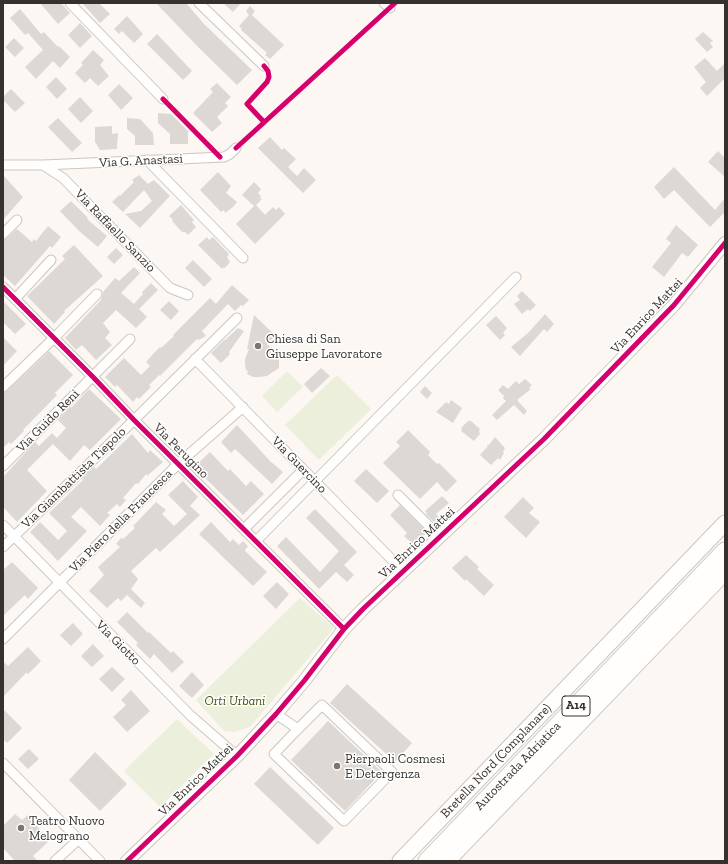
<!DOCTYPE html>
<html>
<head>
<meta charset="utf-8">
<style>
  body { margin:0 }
  #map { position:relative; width:728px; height:864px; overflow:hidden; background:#fcf7f2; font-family:"Zilla Slab",serif }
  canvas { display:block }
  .frame { position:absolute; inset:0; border:4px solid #36312c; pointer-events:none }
</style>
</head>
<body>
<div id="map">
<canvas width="728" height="864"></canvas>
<div class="frame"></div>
</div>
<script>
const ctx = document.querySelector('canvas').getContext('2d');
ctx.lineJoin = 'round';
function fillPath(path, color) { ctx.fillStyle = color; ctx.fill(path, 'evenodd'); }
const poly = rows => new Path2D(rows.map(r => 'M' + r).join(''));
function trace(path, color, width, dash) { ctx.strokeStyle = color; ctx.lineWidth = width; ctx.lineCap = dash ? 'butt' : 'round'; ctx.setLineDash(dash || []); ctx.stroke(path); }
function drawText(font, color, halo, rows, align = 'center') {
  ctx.font = font + ' "Zilla Slab",serif'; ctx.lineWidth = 3; ctx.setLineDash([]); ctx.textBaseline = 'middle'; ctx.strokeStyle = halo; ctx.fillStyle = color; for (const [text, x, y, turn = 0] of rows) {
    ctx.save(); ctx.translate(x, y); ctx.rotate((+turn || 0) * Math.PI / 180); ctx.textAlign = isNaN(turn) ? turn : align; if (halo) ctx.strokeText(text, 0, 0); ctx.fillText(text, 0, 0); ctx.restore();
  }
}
fillPath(poly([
  [287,371,303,387,277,412,262,396],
  [337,375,371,409,319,460,285,425],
  [300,598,334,628,250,727,235,732,224,731,196,700],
  [177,719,214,754,160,807,124,771]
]), '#ebefdb');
fillPath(poly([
  [40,3,61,3,70,13,58,24],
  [82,3,99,3,110,14,100,23],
  [156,3,186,3,204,24,252,70,237,85,198,47],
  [223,3,241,3,233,12],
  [250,6,255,11,252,15,284,45,270,59,265,55,267,53,241,30,242,29,239,26,249,15,246,11],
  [20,9,41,34,44,32,58,47,59,46,70,57,60,68,53,61,36,79,25,67,43,50,28,33,25,35,10,18],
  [127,16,143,34,134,43,122,31,119,34,114,29],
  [80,23,92,36,80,48,68,35],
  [703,32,713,41,710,43,713,47,707,52,695,39],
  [157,34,192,71,183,80,147,44],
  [14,38,24,48,15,57,5,47],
  [93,50,104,60,100,65,109,76,98,86,90,78,85,83,75,73,83,65,81,63],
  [705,58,717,71,725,63,725,78,707,96,700,88,706,82,694,67],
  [56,77,67,89,57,99,46,87],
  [217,83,231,97,225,103,228,106,217,117,222,123,212,132,193,113,213,92,210,89],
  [119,84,133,98,121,110,108,95],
  [11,89,25,103,15,112,3,100,3,97],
  [80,97,93,111,81,123,68,109],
  [158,113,171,114,188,131,188,144,170,144,170,134,158,123],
  [58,118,82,143,72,152,48,127],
  [127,118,140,119,153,133,154,145,135,145,135,136,127,129],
  [112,126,112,134,118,133,117,149,100,150,95,142,95,127],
  [270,137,282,150,284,148,296,159,288,167,297,176,304,168,316,180,303,193,258,148],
  [718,151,725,158,725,177,708,162],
  [674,167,715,210,725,198,725,212,710,227,674,190,664,199,654,187],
  [218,172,231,186,226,193,237,202,233,207,225,213,224,210,221,212,200,190],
  [3,175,23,197,3,220],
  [139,175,148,184,154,180,170,196,140,228,125,214,141,211,152,201,144,190,123,212,112,202,119,195,120,196,134,182,132,180],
  [254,182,261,189,258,193,261,196,260,198,262,199,256,205,265,215,273,207,276,210,279,207,285,214,255,244,236,224,254,206,242,195],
  [71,201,88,218,87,219,107,236,98,247,79,231,60,211],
  [181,205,194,220,192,222,196,227,188,235,185,232,182,232,172,221,173,220,169,216],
  [676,225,698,245,688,257,682,253,664,277,652,267,671,243,666,239],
  [48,226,61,237,52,248,50,246,15,286,3,275,3,240,7,238,17,229,32,242,34,239,36,241],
  [207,237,209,240,213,237,229,254,227,257,230,262,225,268,224,267,222,269,198,245],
  [74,245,103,276,64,311,65,312,54,324,27,296,65,259,62,256],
  [116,248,123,255,114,264,107,257],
  [193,260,212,279,204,287,185,268],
  [134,267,140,273,121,293,134,304,143,294,142,292,151,283,158,290,139,309,147,317,136,328,116,310,103,323,110,332,105,338,112,345,96,360,82,345,76,350,65,338,101,300,103,292,115,278,119,281],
  [232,285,249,300,243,306,241,305,235,311,228,304,202,331,206,336,199,340,197,339,160,376,159,375,149,385,151,387,139,399,137,397,133,402,117,385,115,387,105,377,124,358,141,375,150,366,146,362,154,353,160,347,161,348,174,336,173,335,210,298,216,304],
  [522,291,536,305,530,311,528,309,522,314,514,304,520,300,517,296],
  [3,301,26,324,15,334,3,322],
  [169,301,179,311,171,320,160,310],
  [545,314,554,324,547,332,544,329,520,356,511,347,528,333],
  [254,315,276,336,267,344,276,353,279,358,279,368,267,376,260,377,253,377,247,374,248,371,246,370,245,365,245,359,249,349,247,349],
  [496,316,507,328,503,333,505,335,500,340,486,325],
  [238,328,244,331,229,352,230,354,221,363,211,353,224,340,225,340],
  [3,337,17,351,3,366],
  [49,351,73,375,55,393,57,395,23,430,24,431,11,444,9,442,3,448,3,393,7,391],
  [321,368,330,376,312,393,304,384],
  [525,379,532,385,529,388,531,389,517,400,527,411,524,415,514,405,497,420,492,415,506,401,503,398,504,396,498,390,503,385,508,389,516,381,519,384],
  [425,386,432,393,427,399,420,392],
  [89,389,121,419,90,450,84,445,70,461,53,444,27,470,47,491,17,522,3,507,3,477,35,442,39,446,52,433,57,438,66,428,58,420,70,407,71,408],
  [451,400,462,408,453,423,436,412,446,402,449,404],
  [468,421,471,421,480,429,479,431,480,434,474,441,461,431,462,430,461,428],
  [237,425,270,461,283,472,272,484,235,449,231,453,221,442],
  [408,430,430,452,428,455,437,464,439,463,457,481,446,492,437,482,420,499,383,463,400,446,396,442],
  [132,434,148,453,150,450,163,462,147,476,146,474,138,484,136,483,123,498,126,500,120,507,117,504,107,513,110,515,100,526,81,507,71,517,87,531,58,561,30,532,40,522,58,540,67,531,49,513,83,480,82,479,94,467,96,469],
  [495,437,505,448,503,452,504,453,500,460,498,458,491,465,480,455,488,446,487,444,489,445],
  [210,452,228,471,230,469,246,486,251,481,264,494,243,515,194,467],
  [366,469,389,491,377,503,354,481],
  [183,481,198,497,190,506,200,515,160,552,156,548,131,571,138,579,131,589,145,603,141,608,127,595,121,601,118,598,107,608,89,591,104,575,98,567,120,547,116,544,121,538,123,539,135,528,133,526,156,502,166,510,162,514,174,526,187,514,168,495],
  [442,496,449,503,436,514,439,517,434,522,426,514,427,513,425,511],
  [523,497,534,508,529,513,540,522,526,538,504,517],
  [400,505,427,532,414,545,404,536,407,533,390,515],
  [315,509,357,552,344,565,354,575,347,582,336,572,319,589,277,546,286,537,320,572,339,551,306,518],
  [211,522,230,542,233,539,239,545,243,541,248,546,245,550,245,551,267,572,253,586,199,534],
  [466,555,479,567,477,569,494,585,484,596,466,579,465,581,452,568],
  [12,562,38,588,28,599,25,595,3,616,3,570],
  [277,582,289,594,276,609,263,596],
  [127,612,148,633,149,632,171,653,173,651,184,662,172,673,154,654,150,659,136,645,138,643,117,622],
  [73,623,83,634,71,646,60,635],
  [93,644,104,656,92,667,81,656],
  [28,647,41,661,28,674,26,673,3,697,3,661,8,666],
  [112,667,125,679,112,692,99,679],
  [192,672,204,685,192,698,179,686],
  [347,684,412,743,395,762,330,703],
  [131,690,150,711,127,732,113,717,126,705,121,700],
  [3,709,22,728,7,743,3,739],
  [328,721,382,772,345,811,291,760],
  [29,749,39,759,28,769,18,759],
  [95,752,127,784,100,811,69,780],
  [270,767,334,828,318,845,254,784],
  [15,814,22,820,28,815,35,822,34,823,50,840,33,856,38,861,15,861,3,848,3,826]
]), '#ddd8d4');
const minor = poly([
  [70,3,163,99],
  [199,3,264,66],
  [384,3,390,8],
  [147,160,243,258],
  [3,165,43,165,224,157,230,154,236,148],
  [43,165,63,178,170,288,188,295],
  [3,234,17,220],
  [3,287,93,377,134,420,344,629],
  [15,299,51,260],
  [195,359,403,571],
  [3,387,54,338,97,294],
  [3,466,130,339],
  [398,495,440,537],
  [3,525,191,716,237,756],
  [244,529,303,470],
  [256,541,516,277],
  [3,547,129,425,237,318],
  [3,639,178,464,243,407],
  [276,714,298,729,274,754,344,821,392,772,322,705,298,729],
  [3,763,100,861],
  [55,861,78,840]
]);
const tertiary = poly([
  [127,861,237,756,276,714,304,681,344,629,363,609,544,439,674,305,725,243]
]);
const primary = poly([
  [400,861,725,523]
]);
const motorway = poly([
  [427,861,725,551],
  [446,861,725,571]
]);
trace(minor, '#cac6c2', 11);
trace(tertiary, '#cac6c2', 14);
trace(primary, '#cac6c2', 17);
trace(motorway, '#cac6c2', 19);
trace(minor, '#fffefd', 9);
trace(tertiary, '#fffefd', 12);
trace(primary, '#fffefd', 15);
trace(motorway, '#fffefd', 17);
trace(poly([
  [163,99,220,157],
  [264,122,247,104,267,82,269,77,268,71,264,66],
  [236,148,395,3],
  [3,287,93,377,134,420,344,629],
  [127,861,237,756,276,714,304,681,344,629,363,609,544,439,674,305,725,243]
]), '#d6006c', 5);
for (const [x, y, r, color] of [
  [258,346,4,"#7b7671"],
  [337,766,4,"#7b7671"],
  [21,828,4,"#7b7671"]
]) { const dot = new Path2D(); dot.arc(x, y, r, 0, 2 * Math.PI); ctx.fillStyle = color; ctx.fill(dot); trace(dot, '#fff', 1.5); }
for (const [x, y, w] of [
  [576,706,28]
]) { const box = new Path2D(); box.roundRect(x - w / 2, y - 10, w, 20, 3); ctx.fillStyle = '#fff'; ctx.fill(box); trace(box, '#36312c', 1); }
drawText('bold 12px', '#36312c', null, [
  ["A14",576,706]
]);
drawText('13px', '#36312c', '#fff', [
  ["Via G. Anastasi",141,161,-3],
  ["Via Raffaello Sanzio",115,231,46],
  ["Via Enrico Mattei",647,316,-47],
  ["Via Guido Reni",48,421,-45],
  ["Via Perugino",181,451,45],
  ["Via Guercino",299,465,46],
  ["Via Giambattista Tiepolo",74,478,-44],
  ["Via Piero della Francesca",121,521,-45],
  ["Via Enrico Mattei",417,543,-43],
  ["Via Giotto",118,643,45],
  ["Bretella Nord (Complanare)",496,761,-46],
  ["Autostrada Adriatica",518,766,-46],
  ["Via Enrico Mattei",196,780,-44]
]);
drawText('13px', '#36312c', '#fff', [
  ["Chiesa di San",266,339],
  ["Giuseppe Lavoratore",266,354],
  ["Pierpaoli Cosmesi",345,759],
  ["E Detergenza",345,774],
  ["Teatro Nuovo",29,821],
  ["Melograno",29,836]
], 'left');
drawText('italic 13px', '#40530d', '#fff', [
  ["Orti Urbani",235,701]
]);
</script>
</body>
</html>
